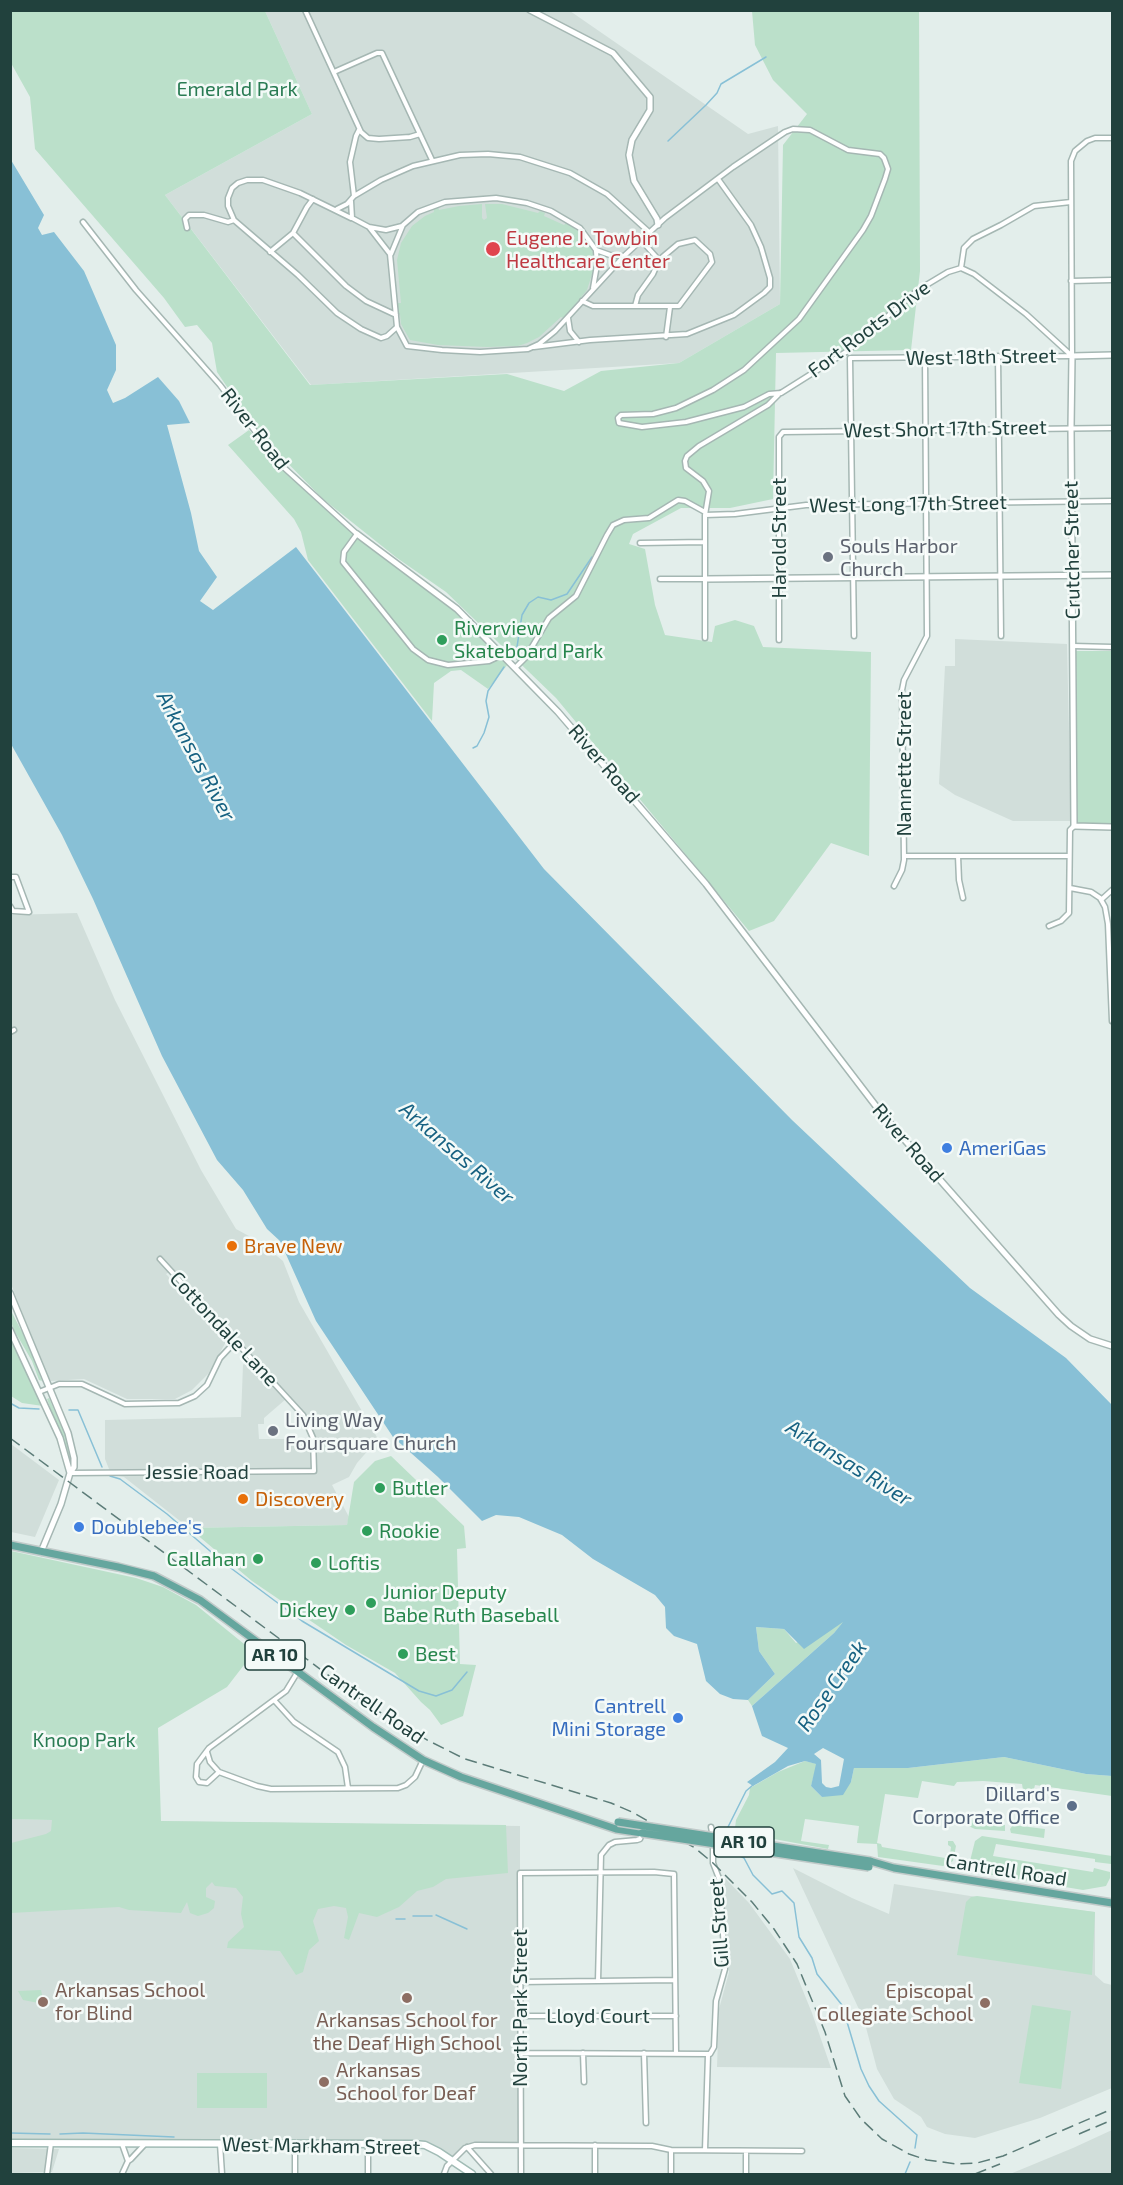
<!DOCTYPE html>
<html>
<head>
<meta charset="utf-8">
<style>
  body { margin:0 }
  #map { position:relative; width:1123px; height:2185px; overflow:hidden; background:#e3eeeb; font-family:"Exo 2",sans-serif }
  canvas { display:block }
  .frame { position:absolute; inset:0; border:12px solid #21413d; pointer-events:none }
</style>
</head>
<body>
<div id="map">
<canvas width="1123" height="2185"></canvas>
<div class="frame"></div>
</div>
<script>
const ctx = document.querySelector('canvas').getContext('2d');
ctx.lineJoin = 'round';
function fillPath(path, color) { ctx.fillStyle = color; ctx.fill(path, 'evenodd'); }
const poly = rows => new Path2D(rows.map(r => 'M' + r).join(''));
function trace(path, color, width, dash) { ctx.strokeStyle = color; ctx.lineWidth = width; ctx.lineCap = dash ? 'butt' : 'round'; ctx.setLineDash(dash || []); ctx.stroke(path); }
function drawText(font, color, halo, rows, align = 'center') {
  ctx.font = font + ' "Exo 2",sans-serif'; ctx.lineWidth = 5; ctx.setLineDash([]); ctx.textBaseline = 'middle'; ctx.strokeStyle = halo; ctx.fillStyle = color; for (const [text, x, y, turn = 0] of rows) {
    ctx.save(); ctx.translate(x, y); ctx.rotate((+turn || 0) * Math.PI / 180); ctx.textAlign = isNaN(turn) ? turn : align; if (halo) ctx.strokeText(text, 0, 0); ctx.fillText(text, 0, 0); ctx.restore();
  }
}
fillPath(poly([
  [265,11,570,11,748,134,778,126,780,304,679,363,311,385,165,195,312,114],
  [955,639,1067,644,1071,821,1013,821,955,795,939,784,945,666,955,666],
  [77,913,115,1000,201,1170,236,1229,260,1242,283,1261,299,1302,378,1439,357,1463,349,1477,332,1485,349,1517,347,1525,189,1528,124,1477,113,1475,109,1469,105,1459,105,1420,241,1417,243,1365,249,1358,286,1399,264,1418,264,1424,258,1424,259,1439,311,1439,314,1444,303,1414,299,1408,173,1270,166,1274,227,1340,208,1374,192,1390,175,1399,127,1399,84,1379,51,1381,48,1377,11,1284,11,915],
  [11,1444,59,1480,35,1537,11,1532],
  [11,1819,520,1826,520,2144,467,2147,453,2160,425,2145,11,2143],
  [793,1868,852,1898,889,1914,894,1884,983,1898,1095,1912,1095,1975,1104,1983,1112,1985,1112,2088,1040,2118,975,2138,945,2134,927,2127,921,2117,894,2099,877,2069,864,2020],
  [719,1872,749,1903,790,1959,812,2013,831,2068,717,2067,719,2009,729,1972,723,1887],
  [1112,2130,1112,2174,1010,2174,1073,2148],
  [10,2148,59,2149,52,2172,11,2173]
]), '#d1deda');
fillPath(poly([
  [11,11,265,11,312,114,165,195,310,385,507,374,564,391,601,371,679,363,780,304,783,145,807,114,773,80,755,45,752,11,919,11,920,271,911,350,776,353,773,499,730,508,681,508,633,534,629,544,645,549,655,605,665,635,712,642,715,626,735,620,754,626,763,647,871,652,869,856,831,843,774,921,749,931,556,698,446,592,397,558,323,499,258,433,217,372,212,343,197,325,185,327,164,298,35,149,30,97,11,63],
  [482,204,482,218,484,220,487,218,485,204,502,204,538,213,540,211,545,213,544,216,564,225,566,223,578,231,580,230,589,243,594,255,594,268,587,290,564,318,561,317,539,337,527,343,518,346,487,347,438,345,410,340,401,324,400,314,397,314,396,303,401,303,397,260,401,243,412,226,425,216,434,212,433,207,438,206,439,210,459,206],
  [249,430,288,475,326,510,381,556,449,605,477,631,508,664,488,689,461,670,451,671,434,683,432,721,308,560,301,532,294,519,228,445],
  [1076,651,1112,651,1112,823,1079,824,1077,820],
  [10,1309,31,1349,42,1381,39,1380,32,1361,14,1330,11,1322],
  [10,1336,17,1352,43,1406,22,1403,11,1396],
  [49,1398,67,1439,71,1465,47,1399],
  [391,1456,464,1526,466,1548,457,1549,460,1664,476,1665,463,1716,441,1725,430,1710,421,1702,395,1673,346,1645,252,1581,189,1528,347,1525,354,1482,375,1461],
  [11,1551,136,1578,163,1587,196,1605,254,1652,227,1687,158,1728,161,1821,506,1825,508,1873,446,1879,433,1887,417,1891,399,1907,377,1917,359,1913,349,1940,344,1938,348,1917,346,1908,334,1906,318,1909,313,1921,319,1941,309,1950,303,1972,296,1975,280,1951,227,1948,228,1942,244,1927,241,1914,243,1897,236,1888,215,1886,212,1882,206,1888,206,1897,215,1901,214,1908,208,1913,198,1916,190,1913,187,1902,181,1913,129,1910,119,1907,11,1913,11,1843,46,1834,51,1831,52,1820,11,1819],
  [845,1620,834,1633,752,1706,748,1700,775,1674,759,1651,756,1627,784,1629,796,1643],
  [1004,1757,1086,1774,1112,1776,1112,1796,1035,1785,1032,1797,1024,1796,1022,1784,983,1781,957,1782,954,1786,922,1781,918,1798,885,1794,877,1843,881,1844,882,1847,945,1858,946,1854,950,1854,951,1847,948,1845,948,1841,953,1841,956,1846,953,1861,943,1866,878,1857,877,1844,857,1843,859,1826,805,1819,801,1841,829,1845,828,1849,747,1834,748,1830,735,1828,736,1820,749,1795,750,1788,778,1772,805,1761,817,1764,811,1786,822,1797,851,1782,854,1768,908,1768],
  [962,1818,1005,1825,1005,1831,975,1829,962,1823],
  [1013,1825,1045,1829,1044,1838,1011,1833,1010,1829],
  [982,1836,1112,1856,1111,1864,1095,1862,1095,1859,996,1844,993,1856,1093,1872,1094,1868,1110,1872,1110,1878,1106,1886,1083,1890,981,1873,973,1868,970,1861,975,1841],
  [977,1896,1095,1912,1092,1975,957,1955,966,1902,971,1897],
  [41,1990,44,2004,23,2000,18,1991],
  [1032,2005,1071,2011,1061,2089,1019,2083],
  [197,2073,267,2073,267,2108,197,2108]
]), '#bbe0ca');
fillPath(poly([
  [11,160,44,215,38,228,42,235,54,232,84,271,116,345,116,370,107,390,113,403,125,398,158,377,179,401,190,423,167,425,191,513,199,551,217,577,200,601,213,610,296,547,544,869,792,1120,970,1288,1066,1358,1112,1405,1112,1776,1086,1774,1004,1757,908,1768,854,1768,851,1782,843,1795,822,1797,811,1786,816,1764,805,1761,788,1766,753,1786,747,1782,775,1762,788,1748,762,1736,752,1706,834,1633,843,1622,804,1649,784,1629,756,1627,759,1651,775,1674,748,1700,733,1699,720,1694,706,1681,697,1644,674,1636,666,1628,665,1607,655,1595,593,1559,562,1535,519,1517,496,1515,482,1521,438,1477,393,1437,316,1321,280,1241,267,1229,243,1190,217,1160,162,1056,93,899,62,835,11,744],
  [823,1748,844,1759,839,1786,831,1788,826,1787,822,1783,821,1760,814,1754]
]), '#88c0d6');
trace(poly([
  [668,141,706,105,717,93,721,84,766,57],
  [513,654,516,653,522,615,529,603,538,597,551,600,567,594,592,557],
  [473,748,477,746,484,733,489,717,486,701,488,691,504,667],
  [10,1403,19,1408,39,1409],
  [69,1410,78,1410,102,1467],
  [110,1476,120,1479,167,1514,224,1563,302,1621,419,1691,436,1696,452,1690,467,1672],
  [724,1835,746,1791,753,1785],
  [727,1849,744,1858,753,1875,772,1894,782,1891,794,1903,799,1937,812,1958,817,1974,842,2005,861,2069,869,2086,879,2101,917,2135,915,2148],
  [436,1915,467,1929],
  [413,1916,432,1916],
  [396,1919,405,1919],
  [10,2133,50,2134],
  [60,2134,83,2133,174,2137],
  [905,2174,910,2162]
]), '#88c0d6', 1.5);
const minor = poly([
  [305,10,361,132,368,138,379,139,410,137,420,134],
  [334,72,377,53,382,53,432,160],
  [354,196,350,162,356,136,359,130],
  [351,201,352,218,369,227,390,254,397,327,407,346,442,350,480,352,528,349,539,344,555,331,624,256,665,218,733,167,785,132,793,129,810,130,848,150,880,154,884,158,888,169,885,179,871,216,863,230,799,319,744,370,713,390,676,408,653,414,621,415,618,418,619,423,642,427,686,422,744,407,769,394,781,393,846,352,918,290,948,272,961,268,974,274,1026,314,1072,356],
  [337,209,347,204,354,196,381,180,413,166,460,155,488,154,520,157,570,173,607,194,649,232],
  [351,218,300,193,263,180,247,180,238,183,232,188,228,198,228,206,234,220,298,275,337,313,361,329,381,338,387,336,397,327],
  [83,222,136,290,220,385,280,464,357,534,344,552,343,562,413,649,428,660,448,665,489,661,502,655],
  [369,227,386,230,402,226],
  [187,228,185,219,189,215,204,215,228,222,234,220],
  [293,233,346,286,366,301,396,315],
  [641,240,659,260],
  [270,252,293,233,307,207,313,199],
  [391,254,403,225,418,212,445,202,496,198,527,203,551,211,580,228,596,250,610,255,623,256],
  [961,268,964,248,973,239,1001,225,1034,206,1071,202],
  [1071,281,1112,280],
  [593,288,597,265,596,251],
  [582,301,593,306,679,306,712,262,710,254,695,240,678,244,659,260,653,274,638,295,635,306],
  [568,318,570,331,579,342],
  [666,337,670,307],
  [534,347,590,340,687,334,734,315,764,293,770,287,770,278,761,247,751,225,718,179],
  [1072,355,1071,161,1075,151,1087,141,1095,138,1112,138],
  [998,356,1001,636],
  [705,515,735,514,806,505,1112,501],
  [640,543,705,542],
  [660,579,705,579],
  [854,636,850,358,1071,356],
  [705,638,705,515,709,491,703,481,686,468,685,461,687,456,699,446,768,405,780,393],
  [779,640,779,437,783,432,1112,428],
  [1073,646,1112,647],
  [516,667,526,657,549,618,576,596,607,535,613,525,624,520,649,518,678,500,685,501,705,512],
  [904,856,1069,856],
  [958,856,959,880,963,898],
  [10,877,16,877,29,912,13,911,10,906],
  [894,886,902,870,904,860,902,690,904,680,927,636,925,357],
  [1070,888,1091,892,1100,898,1105,907,1108,924,1112,1021],
  [1101,900,1112,890],
  [1049,926,1061,921,1069,913,1070,830,1074,826],
  [10,1032,14,1030],
  [39,1392,59,1384,82,1384,125,1404,179,1403,195,1396,207,1385,220,1358,235,1342],
  [71,1473,314,1471,313,1438,303,1415,160,1259],
  [274,1700,294,1722,338,1752,345,1767,348,1788],
  [207,1752,210,1762,219,1772,257,1786,271,1789,398,1788,406,1785,415,1777,423,1760],
  [219,1772,207,1783,199,1782,196,1777,197,1764,209,1748,286,1691,297,1673],
  [711,1827,713,1837],
  [598,1981,601,1855,609,1845,615,1842,637,1840,640,1839,642,1834],
  [520,1982,675,1980],
  [520,2016,676,2016],
  [520,2053,710,2054,714,2047,716,2001,725,1969,720,1881,713,1863,713,1844],
  [583,2053,584,2082],
  [644,2053,646,2123],
  [122,2144,128,2161],
  [220,2144,222,2174],
  [467,2147,491,2174],
  [705,2150,708,2055],
  [746,2151,746,2174],
  [47,2174,51,2143],
  [122,2174,128,2161,131,2159,144,2145],
  [295,2174,295,2144],
  [368,2174,368,2144],
  [444,2174,447,2166,465,2148,475,2145,652,2146,671,2150,802,2151],
  [521,2174,520,1873,654,1872,674,1874,676,2053],
  [595,2174,595,2145],
  [671,2174,671,2150]
]);
const tertiary = poly([
  [530,10,613,53,650,97,650,110,632,140,629,155,634,181,657,219,658,225],
  [1112,355,1072,356,1071,428,1074,826,1112,827],
  [357,534,457,609,558,712,706,884,882,1114,1059,1315,1071,1326,1090,1339,1112,1346],
  [705,579,1112,575],
  [10,1293,68,1433,74,1458,74,1467,70,1473,61,1504,41,1552],
  [10,1330,60,1438,70,1473]
]);
const secondary = poly([
  [10,2143,414,2144,425,2145,439,2152,472,2174]
]);
const primary = poly([
  [10,1545,118,1567,154,1576,200,1600,373,1727,423,1760,461,1777,616,1829,642,1833],
  [870,1861,894,1868,1112,1903]
]);
trace(minor, '#a5b7b3', 7);
trace(tertiary, '#a5b7b3', 8);
trace(secondary, '#a1bbb5', 9);
trace(primary, '#c1cac9', 10);
trace(minor, '#fff', 4);
trace(tertiary, '#fff', 5);
trace(secondary, '#fff', 6);
trace(primary, '#65a69e', 7);
trace(poly([
  [10,1438,371,1707,429,1741,465,1759,611,1803,632,1812,695,1848,713,1863,752,1902,774,1929,797,1964,825,2032,845,2096,861,2119,882,2139,909,2154,927,2160,957,2164,977,2163,1003,2156,1112,2109],
  [1079,2134,1112,2120],
  [975,2174,1000,2164]
]), '#5c7c78', 1.5, [12, 6]);
const primaryBridge = poly([
  [618,1822,870,1861],
  [642,1833,869,1867]
]);
trace(primaryBridge, '#c1cac9', 10, []);
trace(primaryBridge, '#65a69e', 7);
for (const [x, y, r, color] of [
  [493,249,8,"#e0444e"],
  [828,557,6,"#6b7280"],
  [442,640,6,"#2e9e5b"],
  [947,1148,6,"#3f7fe0"],
  [232,1246,6,"#e8710a"],
  [273,1431,6,"#6b7280"],
  [380,1488,6,"#2e9e5b"],
  [243,1499,6,"#e8710a"],
  [79,1527,6,"#3f7fe0"],
  [367,1531,6,"#2e9e5b"],
  [258,1559,6,"#2e9e5b"],
  [316,1563,6,"#2e9e5b"],
  [371,1603,6,"#2e9e5b"],
  [350,1610,6,"#2e9e5b"],
  [403,1654,6,"#2e9e5b"],
  [678,1718,6,"#3f7fe0"],
  [1072,1806,6,"#5c6f8a"],
  [407,1998,6,"#8d6e63"],
  [43,2002,6,"#8d6e63"],
  [985,2003,6,"#8d6e63"],
  [324,2082,6,"#8d6e63"]
]) { const dot = new Path2D(); dot.arc(x, y, r, 0, 2 * Math.PI); ctx.fillStyle = color; ctx.fill(dot); trace(dot, '#f4faf8', 2); }
for (const [x, y, w] of [
  [275,1655,60],
  [744,1842,60]
]) { const box = new Path2D(); box.roundRect(x - w / 2, y - 15, w, 30, 4.5); ctx.fillStyle = '#f4faf8'; ctx.fill(box); trace(box, '#21413d', 1.5); }
drawText('bold 18px', '#21413d', null, [
  ["AR 10",275,1655],
  ["AR 10",744,1842]
]);
drawText('20px', '#297b53', '#f4faf8', [
  ["Emerald Park",237,89],
  ["Knoop Park",84,1740]
]);
drawText('20px', '#be3a42', '#f4faf8', [
  ["Eugene J. Towbin",506,238],
  ["Healthcare Center",506,261]
], 'left');
drawText('20px', '#21413d', '#f4faf8', [
  ["Fort Roots Drive",869,329,-37],
  ["West 18th Street",981,357,-1],
  ["River Road",255,429,52],
  ["West Short 17th Street",945,429,-1],
  ["West Long 17th Street",908,504,-1],
  ["Harold Street",779,538,-90],
  ["Crutcher Street",1072,550,-91],
  ["River Road",604,764,49],
  ["Nannette Street",904,764,-90],
  ["River Road",908,1143,49],
  ["Cottondale Lane",224,1329,47],
  ["Jessie Road",197,1472],
  ["Cantrell Road",372,1704,35],
  ["Cantrell Road",1006,1870,9],
  ["Gill Street",719,1923,-94],
  ["North Park Street",520,2008,-90],
  ["Lloyd Court",598,2016],
  ["West Markham Street",321,2146,1]
]);
drawText('20px', '#5b616d', '#f4faf8', [
  ["Souls Harbor",840,546],
  ["Church",840,569],
  ["Living Way",285,1420],
  ["Foursquare Church",285,1443]
], 'left');
drawText('20px', '#27864d', '#f4faf8', [
  ["Riverview",454,628],
  ["Skateboard Park",454,651],
  ["Butler",392,1488],
  ["Rookie",379,1531],
  ["Callahan",246,1559,"right"],
  ["Loftis",328,1563],
  ["Junior Deputy",383,1592],
  ["Babe Ruth Baseball",383,1615],
  ["Dickey",338,1610,"right"],
  ["Best",415,1654]
], 'left');
drawText('20px', '#366cbe', '#f4faf8', [
  ["AmeriGas",959,1148],
  ["Doublebee's",91,1527],
  ["Cantrell",666,1706,"right"],
  ["Mini Storage",666,1729,"right"]
], 'left');
drawText('20px', '#c56008', '#f4faf8', [
  ["Brave New",244,1246],
  ["Discovery",255,1499]
], 'left');
drawText('20px', '#4e5e75', '#f4faf8', [
  ["Dillard's",1060,1794],
  ["Corporate Office",1060,1817]
], 'right');
drawText('20px', '#785e54', '#f4faf8', [
  ["Arkansas School",55,1990],
  ["for Blind",55,2013],
  ["Episcopal",973,1991,"right"],
  ["Collegiate School",973,2014,"right"],
  ["Arkansas School for",407,2020,"center"],
  ["the Deaf High School",407,2043,"center"],
  ["Arkansas",336,2070],
  ["School for Deaf",336,2093]
], 'left');
drawText('italic 21px', '#176282', '#f4faf8', [
  ["Arkansas River",196,756,62],
  ["Arkansas River",457,1153,41],
  ["Arkansas River",849,1463,32],
  ["Rose Creek",832,1686,-55]
]);
</script>
</body>
</html>
